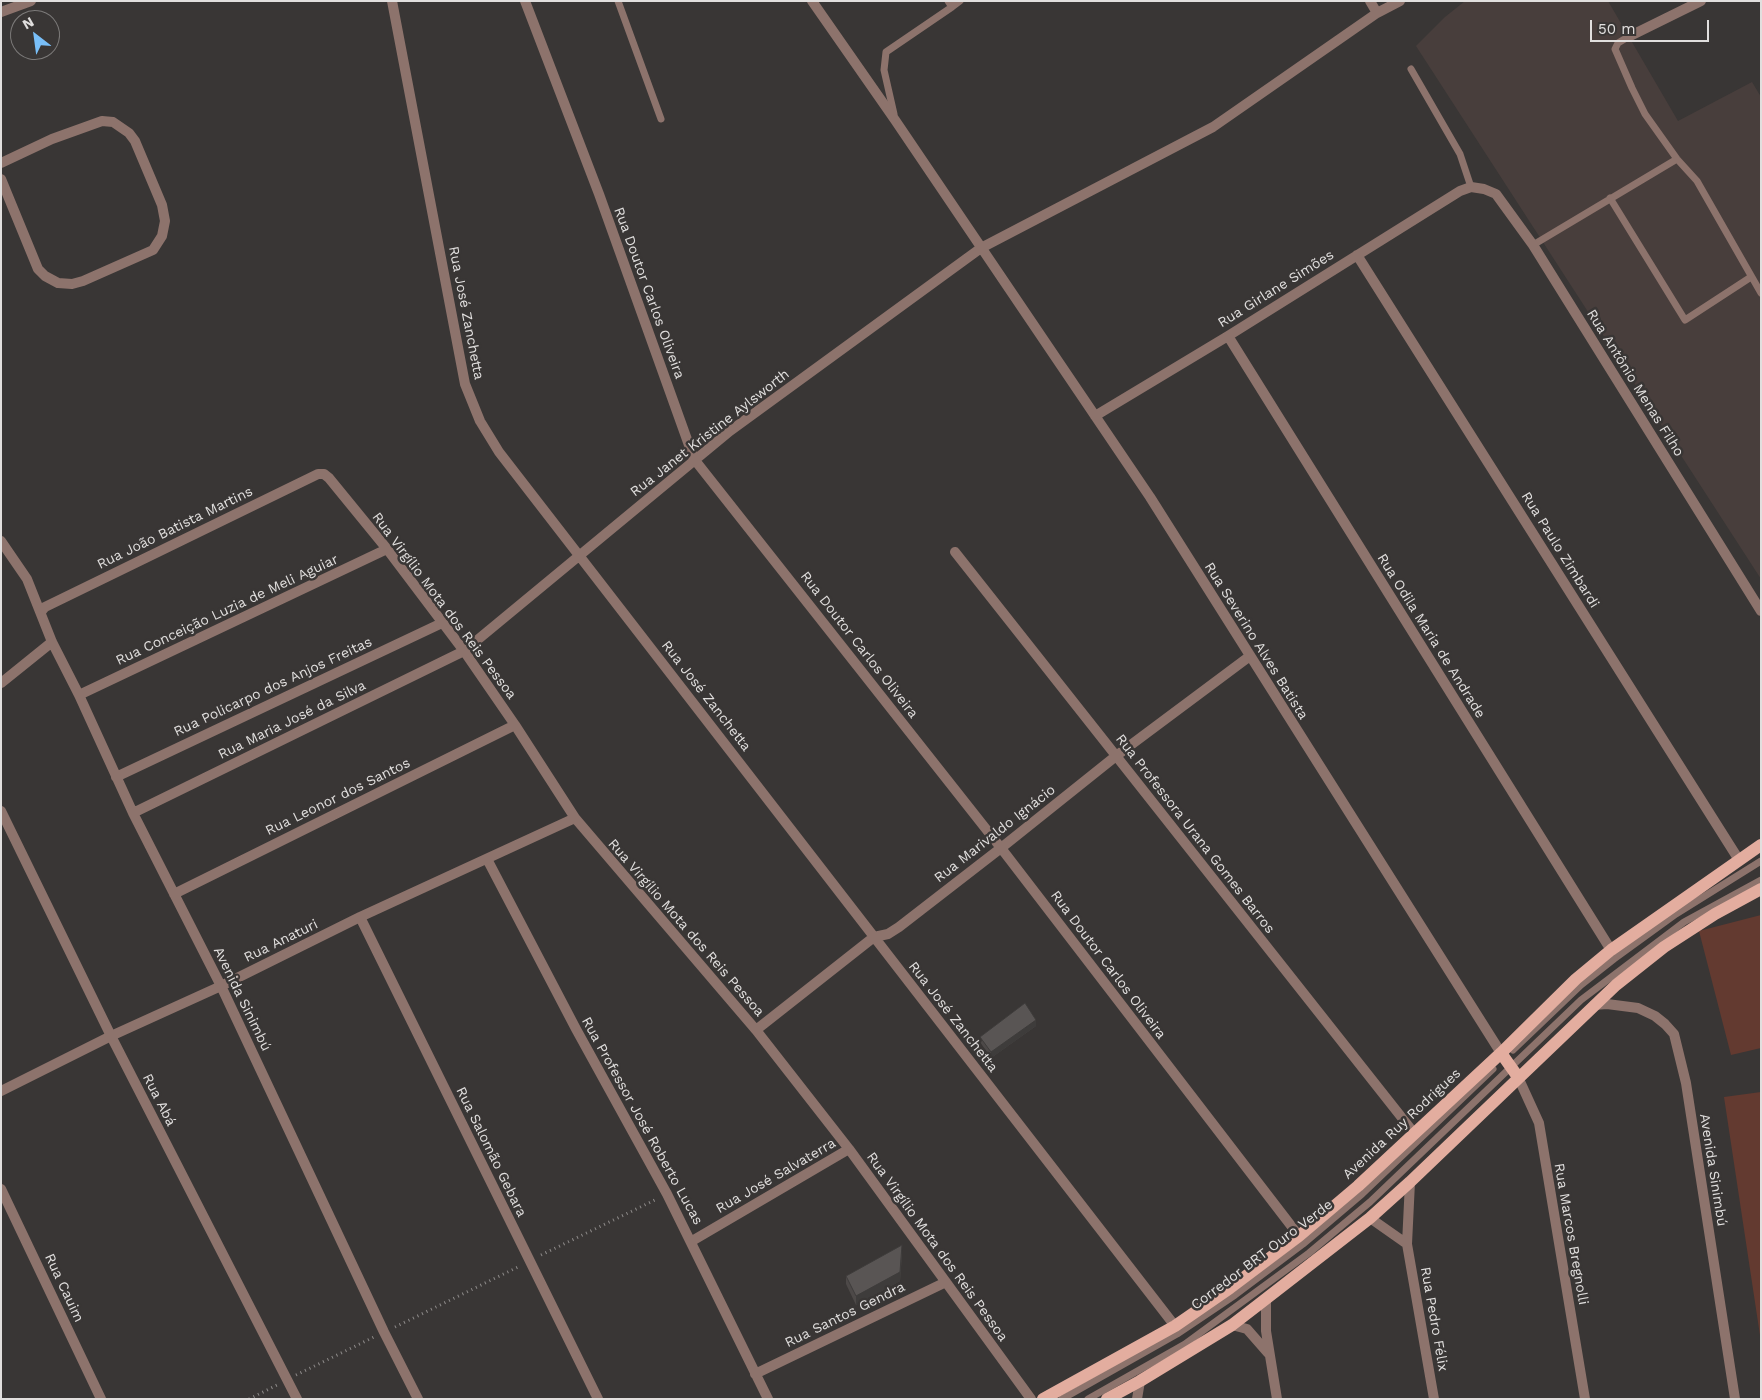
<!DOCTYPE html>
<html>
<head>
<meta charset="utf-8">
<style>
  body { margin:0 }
  #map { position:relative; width:1762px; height:1400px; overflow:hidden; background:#393635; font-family:"Work Sans",sans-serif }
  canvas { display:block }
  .frame { position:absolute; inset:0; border:2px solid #e1dfde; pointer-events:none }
  .north { position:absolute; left:10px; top:10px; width:50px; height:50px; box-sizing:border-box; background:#393635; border:1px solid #7c7a79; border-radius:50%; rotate:330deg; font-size:14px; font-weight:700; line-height:20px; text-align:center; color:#e1dfde }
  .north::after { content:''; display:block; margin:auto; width:18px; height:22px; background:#79bff8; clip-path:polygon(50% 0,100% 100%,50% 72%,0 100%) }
  .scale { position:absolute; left:1590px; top:20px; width:119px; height:22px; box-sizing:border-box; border:2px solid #e1dfde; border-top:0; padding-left:6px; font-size:15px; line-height:18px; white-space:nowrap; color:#e1dfde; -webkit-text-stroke:4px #393635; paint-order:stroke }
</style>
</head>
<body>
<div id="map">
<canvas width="1762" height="1400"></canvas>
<div class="frame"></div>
<div class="north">N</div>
<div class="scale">50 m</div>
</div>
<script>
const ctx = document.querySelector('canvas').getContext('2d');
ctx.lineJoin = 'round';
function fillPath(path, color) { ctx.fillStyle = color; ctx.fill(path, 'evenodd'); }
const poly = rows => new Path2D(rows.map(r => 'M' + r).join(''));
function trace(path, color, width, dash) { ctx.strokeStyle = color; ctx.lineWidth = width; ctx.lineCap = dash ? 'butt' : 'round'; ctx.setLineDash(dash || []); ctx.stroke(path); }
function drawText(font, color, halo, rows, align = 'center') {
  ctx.font = font + ' "Work Sans",sans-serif'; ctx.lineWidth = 5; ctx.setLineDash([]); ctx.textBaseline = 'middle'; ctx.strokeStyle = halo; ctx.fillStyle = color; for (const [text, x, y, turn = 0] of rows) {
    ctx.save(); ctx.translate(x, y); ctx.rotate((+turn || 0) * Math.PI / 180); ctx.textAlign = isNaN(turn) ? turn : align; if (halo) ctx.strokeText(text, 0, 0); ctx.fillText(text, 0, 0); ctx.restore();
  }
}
fillPath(poly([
  [1465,1,1608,1,1678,121,1752,82,1761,97,1761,579,1416,46,1445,17]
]), '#483e3c');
fillPath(poly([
  [1761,915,1761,1048,1731,1055,1699,931],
  [1761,1092,1761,1342,1724,1097]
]), '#633a30');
trace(poly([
  [541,1255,657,1199],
  [395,1327,520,1266],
  [296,1375,374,1337],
  [249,1399,277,1385]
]), '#8e8b8a', 3, [1, 4]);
trace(poly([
  [618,1,661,119],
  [952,7,960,1],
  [1628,37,1618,43,1615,49,1632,88,1645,114,1677,159,1697,181,1761,293],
  [1411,69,1460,154,1471,187],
  [894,114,884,70,886,52,952,7,948,1],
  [1610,198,1685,320,1751,277],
  [1533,245,1677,159],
  [1513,1050,1581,985,1614,959,1676,914,1761,861],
  [1062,1399,1177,1334,1235,1295,1303,1244,1362,1194,1493,1069],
  [1088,1399,1185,1344,1309,1253,1370,1202,1581,1000,1684,922,1761,880]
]), '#8d736c', 7);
trace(poly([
  [392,1,465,384,480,421,499,452,1175,1326],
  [525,1,599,194,694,459,1001,848,1299,1236],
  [812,1,895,120,1150,497,1501,1053],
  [1370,1,1377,13],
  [1,12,31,1],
  [1628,37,1701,1],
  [1,163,52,139,102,121,113,122,129,133,135,141,162,205,165,221,162,236,153,250,83,281,72,284,58,283,45,276,38,269,1,179],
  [1357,255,1739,860],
  [1228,336,1611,950],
  [1095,416,1228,336,1460,191,1471,187,1484,189,1496,194,1533,245,1761,611],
  [1,541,27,579,52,642,79,695,133,813,221,986,384,1332,418,1399],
  [955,552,1414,1133],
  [41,612,45,607,318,474,324,474,329,478,387,549,464,651,515,725,575,818,756,1030,849,1149,1031,1399],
  [1,683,52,642],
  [79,695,387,549],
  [116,777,442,623],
  [1,811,111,1036,297,1399],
  [133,813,464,651,730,431,981,248,1213,127,1377,13,1400,1],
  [487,859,576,1029,667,1194,768,1399],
  [174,894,515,725],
  [360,917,598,1399],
  [1594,1005,1607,1004,1638,1008,1655,1016,1665,1024,1674,1034,1686,1083,1735,1399],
  [756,1030,874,937,888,934,899,927,1001,848,1116,756,1250,656],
  [1518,1077,1539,1123,1585,1399],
  [1,1091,111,1036,221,986,360,917,575,818],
  [1410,1182,1407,1244,1434,1399],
  [1,1189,101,1399],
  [1370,1218,1407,1244],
  [692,1241,849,1149],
  [1266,1299,1266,1331,1277,1399],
  [1232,1325,1247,1329,1268,1353],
  [755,1374,946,1282],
  [1137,1399,1140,1381]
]), '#8d736c', 10);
trace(poly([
  [1501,1053,1518,1077],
  [1043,1399,1175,1326,1230,1288,1299,1236,1358,1186,1501,1053,1576,979,1611,950,1761,845],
  [1107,1399,1140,1381,1232,1325,1258,1305,1370,1218,1410,1182,1616,985,1664,947,1715,914,1761,889]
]), '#e3ad9f', 12);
fillPath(poly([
  [1036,1026,991,1058,980,1042,980,1037],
  [902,1254,900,1281,856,1305,846,1284,846,1276]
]), '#4d4948');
fillPath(poly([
  [1036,1020,1036,1026,991,1058,991,1052],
  [902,1245,900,1281,856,1305,856,1296]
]), '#3e3c3b');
const building = poly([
  [1025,1003,1036,1020,991,1052,980,1037,1025,1003],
  [902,1245,900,1272,856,1296,846,1276,902,1245]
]);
fillPath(building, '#595554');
trace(building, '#3e3c3b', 1);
drawText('14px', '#e1dfde', '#393635', [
  ["Rua Girlane Simões",1276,289,-32],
  ["Rua Doutor Carlos Oliveira",649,293,70],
  ["Rua José Zanchetta",466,313,79],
  ["Rua Antônio Menas Filho",1635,383,58],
  ["Rua Janet Kristine Aylsworth",710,433,-38],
  ["Rua João Batista Martins",175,528,-26],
  ["Rua Paulo Zimbardi",1560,550,58],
  ["Rua Virgílio Mota dos Reis Pessoa",444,606,53],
  ["Rua Conceição Luzia de Meli Aguiar",227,610,-25],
  ["Rua Odila Maria de Andrade",1431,636,58],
  ["Rua Severino Alves Batista",1256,641,58],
  ["Rua Doutor Carlos Oliveira",859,645,52],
  ["Rua Policarpo dos Anjos Freitas",273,687,-25],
  ["Rua José Zanchetta",706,696,52],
  ["Rua Maria José da Silva",292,720,-26],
  ["Rua Leonor dos Santos",338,797,-26],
  ["Rua Marivaldo Ignácio",995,834,-38],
  ["Rua Professora Urana Gomes Barros",1195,834,52],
  ["Rua Virgílio Mota dos Reis Pessoa",686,928,49],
  ["Rua Anaturi",281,941,-26],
  ["Rua Doutor Carlos Oliveira",1108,965,53],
  ["Avenida Sinimbú",242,999,64],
  ["Rua José Zanchetta",953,1017,52],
  ["Rua Abá",159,1100,63],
  ["Rua Professor José Roberto Lucas",642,1121,61],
  ["Avenida Ruy Rodrigues",1402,1124,-43],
  ["Rua Salomão Gebara",491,1152,64],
  ["Avenida Sinimbú",1713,1170,81],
  ["Rua José Salvaterra",776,1176,-30],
  ["Rua Marcos Bregnolli",1571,1234,80],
  ["Rua Virgílio Mota dos Reis Pessoa",937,1247,54],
  ["Corredor BRT Ouro Verde",1262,1255,-37],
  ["Rua Cauim",64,1288,65],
  ["Rua Santos Gendra",845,1315,-26],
  ["Rua Pedro Félix",1434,1319,80]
]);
</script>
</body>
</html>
